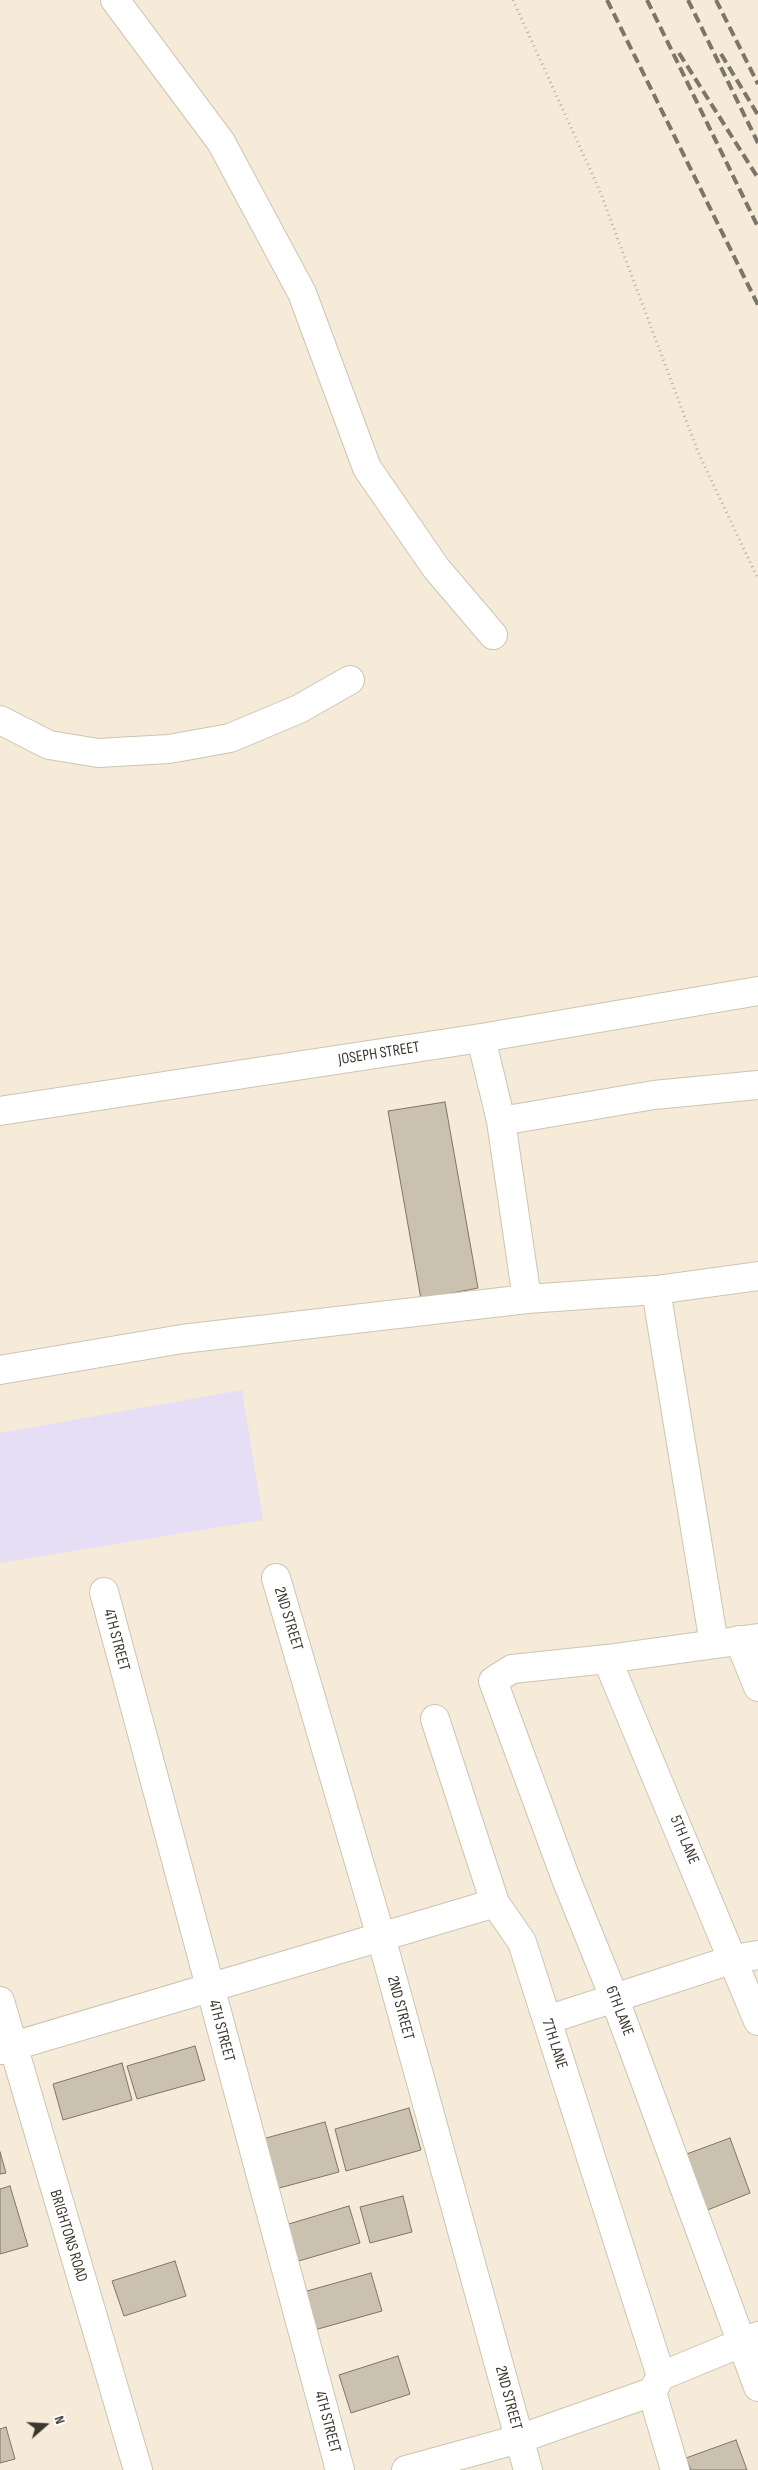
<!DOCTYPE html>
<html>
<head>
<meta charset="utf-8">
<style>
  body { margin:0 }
  #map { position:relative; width:758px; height:2470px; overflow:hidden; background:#f5ebd8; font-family:"Sofia Sans Condensed",sans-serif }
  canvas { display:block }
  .north { position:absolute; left:20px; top:2400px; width:50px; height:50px; -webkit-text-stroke:4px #fff; paint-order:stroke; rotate:71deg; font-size:14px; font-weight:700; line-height:20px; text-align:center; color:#3c3831 }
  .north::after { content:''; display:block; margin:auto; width:18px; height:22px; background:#3c3831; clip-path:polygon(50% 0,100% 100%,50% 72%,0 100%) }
</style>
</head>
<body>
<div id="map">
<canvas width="758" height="2470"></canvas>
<div class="north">N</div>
</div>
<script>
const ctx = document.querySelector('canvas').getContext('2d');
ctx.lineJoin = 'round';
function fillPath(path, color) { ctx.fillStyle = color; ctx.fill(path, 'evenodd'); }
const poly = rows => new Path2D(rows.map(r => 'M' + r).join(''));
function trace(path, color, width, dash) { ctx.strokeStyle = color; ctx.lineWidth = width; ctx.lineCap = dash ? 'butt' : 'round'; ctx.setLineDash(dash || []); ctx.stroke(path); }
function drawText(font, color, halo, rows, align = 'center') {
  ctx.font = font + ' "Sofia Sans Condensed",sans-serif'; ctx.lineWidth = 4; ctx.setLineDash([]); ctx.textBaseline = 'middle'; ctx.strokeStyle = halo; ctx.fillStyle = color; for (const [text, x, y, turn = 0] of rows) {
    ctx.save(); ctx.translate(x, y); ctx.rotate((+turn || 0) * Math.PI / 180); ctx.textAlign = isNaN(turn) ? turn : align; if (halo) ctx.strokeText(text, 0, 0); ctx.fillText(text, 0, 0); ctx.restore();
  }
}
fillPath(poly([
  [242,1390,263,1520,0,1563,0,1433]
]), '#e6def4');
const building = poly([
  [445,1102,478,1288,421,1299,388,1111,445,1102],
  [195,2046,205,2080,137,2099,127,2066,195,2046],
  [122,2063,132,2100,63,2120,53,2084,122,2063],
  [409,2108,421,2150,346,2171,335,2129,409,2108],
  [325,2122,339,2172,268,2191,255,2141,325,2122],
  [730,2138,750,2193,705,2211,684,2155,730,2138],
  [0,2152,6,2173,0,2174,0,2152],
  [10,2186,28,2246,0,2254,0,2189,10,2186],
  [403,2196,412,2232,370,2243,360,2207,403,2196],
  [349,2206,360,2243,292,2263,282,2226,349,2206],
  [175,2261,186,2296,124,2316,112,2281,175,2261],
  [371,2273,382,2311,311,2331,300,2293,371,2273],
  [398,2356,410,2394,351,2413,339,2375,398,2356],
  [6,2427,15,2459,0,2463,0,2429,6,2427],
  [736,2440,747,2470,691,2470,686,2458,736,2440]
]);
fillPath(building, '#cbc1af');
trace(building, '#7f7565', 1);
const minor = poly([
  [115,0,221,142,302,293,367,468,436,568,493,635],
  [0,720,49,745,98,753,169,749,230,738,299,709,350,680],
  [481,1038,501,1121,527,1299],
  [0,1111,481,1038,758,991],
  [501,1121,654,1095,758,1085],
  [656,1290,714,1644],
  [0,1370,182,1339,527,1299,656,1290,758,1276],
  [276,1578,381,1937,528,2470],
  [104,1592,340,2470],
  [758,1638,607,1659,512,1669,493,1681,566,1879,614,1997,758,2387],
  [739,1640,758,1687],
  [607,1659,758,2021],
  [435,1719,495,1903,522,1942,661,2376],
  [0,2001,138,2470],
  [547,2020,734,1959,758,1955],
  [0,2050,495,1903],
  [652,2392,675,2470],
  [406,2470,519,2439,652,2392,661,2376,758,2336]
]);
trace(minor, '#cec4b2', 30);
trace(poly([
  [513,0,599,189,698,452,758,579]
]), '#b7afa0', 3, [1, 4]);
trace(minor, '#fff', 28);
trace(poly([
  [607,0,758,305],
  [647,0,758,227],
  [688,0,758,143],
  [716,0,758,84],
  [679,53,758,178],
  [721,54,758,115]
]), '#7b756a', 4, [10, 5]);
drawText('16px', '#3c3831', '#fff', [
  ["JOSEPH STREET",379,1054,-9],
  ["2ND STREET",288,1619,73],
  ["4TH STREET",116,1640,75],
  ["5TH LANE",684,1840,67],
  ["2ND STREET",400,2008,75],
  ["6TH LANE",619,2011,69],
  ["4TH STREET",221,2031,75],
  ["7TH LANE",554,2044,72],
  ["BRIGHTONS ROAD",68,2236,73],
  ["2ND STREET",508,2398,75],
  ["4TH STREET",327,2422,75]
]);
</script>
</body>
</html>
